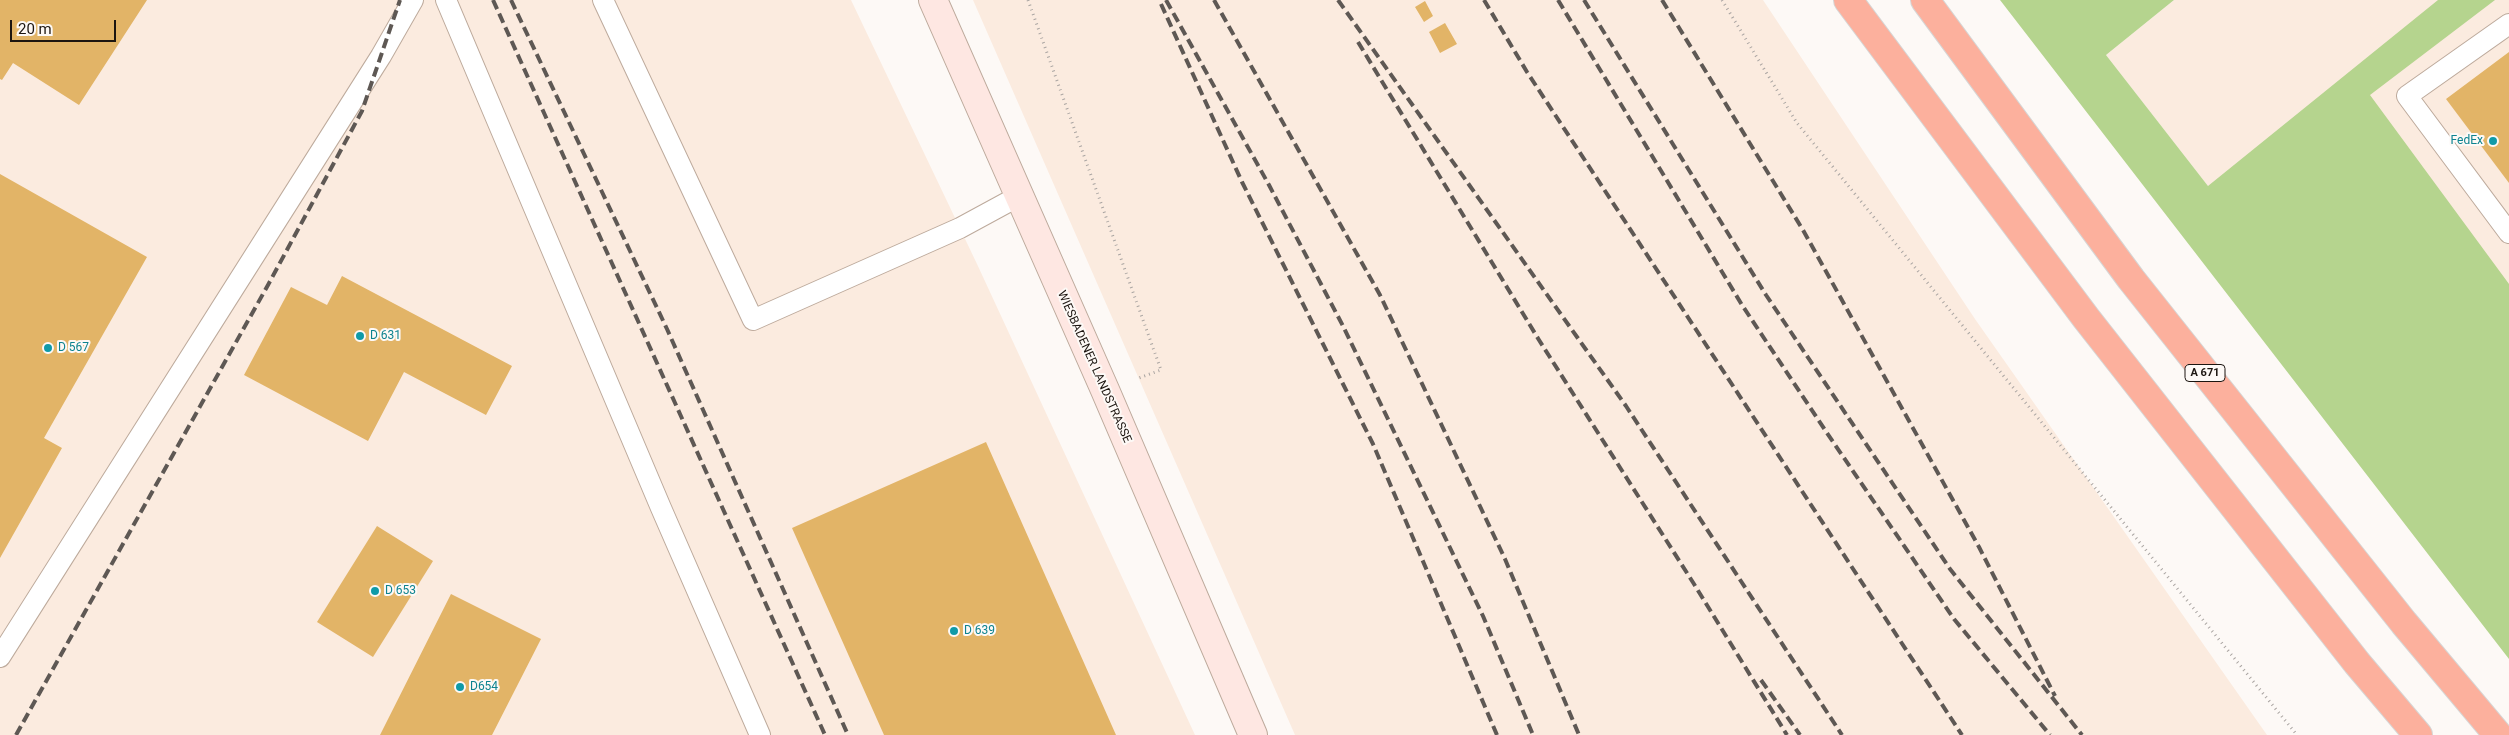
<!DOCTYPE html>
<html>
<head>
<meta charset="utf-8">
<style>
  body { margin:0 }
  #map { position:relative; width:2509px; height:735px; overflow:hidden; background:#fdf9f6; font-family:Roboto,sans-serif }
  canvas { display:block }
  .scale { position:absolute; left:10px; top:20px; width:106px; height:22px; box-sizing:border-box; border:2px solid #1c1510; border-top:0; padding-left:6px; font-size:15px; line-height:18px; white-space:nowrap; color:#1c1510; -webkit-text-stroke:4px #fdf9f6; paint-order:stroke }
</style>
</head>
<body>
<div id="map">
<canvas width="2509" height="735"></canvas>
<div class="scale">20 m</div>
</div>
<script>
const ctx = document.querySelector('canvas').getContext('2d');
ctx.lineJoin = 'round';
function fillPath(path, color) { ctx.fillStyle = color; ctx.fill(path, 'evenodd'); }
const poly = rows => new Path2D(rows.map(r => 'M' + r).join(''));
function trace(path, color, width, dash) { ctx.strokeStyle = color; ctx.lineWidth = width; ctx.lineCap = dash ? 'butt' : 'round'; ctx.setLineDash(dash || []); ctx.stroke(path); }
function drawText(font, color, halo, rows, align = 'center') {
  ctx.font = font + ' Roboto,sans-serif'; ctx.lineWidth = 4; ctx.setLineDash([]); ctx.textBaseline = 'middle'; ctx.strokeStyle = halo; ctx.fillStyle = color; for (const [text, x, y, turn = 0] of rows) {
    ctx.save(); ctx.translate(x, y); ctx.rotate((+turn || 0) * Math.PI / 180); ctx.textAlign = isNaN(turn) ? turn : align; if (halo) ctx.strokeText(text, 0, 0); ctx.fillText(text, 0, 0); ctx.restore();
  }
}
fillPath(poly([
  [0,0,851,0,977,264,1195,735,0,735],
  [973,0,1763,0,1975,319,2267,735,1295,735],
  [2174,0,2509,0,2509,573,2106,55]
]), '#fbebdf');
fillPath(poly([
  [2000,0,2174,0,2106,55,2208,186,2438,0,2495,0,2370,95,2509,284,2509,659]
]), '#b5d48e');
fillPath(poly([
  [0,0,147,0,79,105,13,63,2,80,0,79],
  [1425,1,1433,16,1424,22,1415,7],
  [1445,23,1457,44,1440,53,1429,32],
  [2509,52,2509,183,2446,99],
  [0,174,147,257,44,438,62,448,0,558],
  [342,276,512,366,486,415,404,372,368,441,244,375,291,287,327,305],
  [986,442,1116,735,884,735,792,528],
  [377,526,433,561,373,657,317,622],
  [451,594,541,639,492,735,380,735]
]), '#e2b467');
const lane = poly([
  [446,0,661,508,760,735],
  [603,0,753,320,960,228,1019,196],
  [2509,24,2407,96,2509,233],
  [0,657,381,56,413,0]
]);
const secondary = poly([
  [933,0,1105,390,1253,735]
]);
const highway = poly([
  [1848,0,2086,318,2357,663,2418,735],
  [1925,0,2131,279,2404,623,2498,735]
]);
trace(lane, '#bdaa9c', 22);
trace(secondary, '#bdaa9c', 30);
trace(highway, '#d6d5d4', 30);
trace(poly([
  [1028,0,1161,370,1136,379],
  [1722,0,1797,123,2297,735]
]), '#aaa5a2', 3, [1, 4]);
trace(lane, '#fff', 20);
trace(secondary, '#fee7e2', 28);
trace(highway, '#fcb09d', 28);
trace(poly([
  [493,0,825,735],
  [511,0,667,329,848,735],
  [1166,0,1269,185,1343,326,1483,616,1533,735],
  [1214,0,1380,295,1505,559,1579,735],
  [1338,0,1626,406,1842,735],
  [1484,0,1527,72,1962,735],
  [1558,0,1742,305,1827,433,1954,619,2050,735],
  [1584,0,1766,295,1950,569,2082,735],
  [1662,0,1803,230,1979,547,2055,696],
  [1161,4,1242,182,1373,444,1497,735],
  [1358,42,1539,340,1694,584,1787,735],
  [1761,680,1800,735],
  [16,735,268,285,362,111,400,0]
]), '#5e5854', 4, [10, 5]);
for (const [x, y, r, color] of [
  [2493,141,5,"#0f9aa8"],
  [360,336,5,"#0f9aa8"],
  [48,348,5,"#0f9aa8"],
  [375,591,5,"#0f9aa8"],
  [954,631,5,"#0f9aa8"],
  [460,687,5,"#0f9aa8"]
]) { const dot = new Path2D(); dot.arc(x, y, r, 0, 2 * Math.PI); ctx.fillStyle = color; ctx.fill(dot); trace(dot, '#fdf9f6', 2); }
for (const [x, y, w] of [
  [2205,373,40]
]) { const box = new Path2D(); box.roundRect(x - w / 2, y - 8.5, w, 17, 4); ctx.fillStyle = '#fdf9f6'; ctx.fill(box); trace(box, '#1c1510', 1); }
drawText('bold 11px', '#1c1510', null, [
  ["A 671",2205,373]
]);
drawText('12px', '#0d838f', '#fdf9f6', [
  ["FedEx",2483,141,"right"],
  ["D 631",370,336],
  ["D 567",58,348],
  ["D 653",385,591],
  ["D 639",964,631],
  ["D654",470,687]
], 'left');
drawText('12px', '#1c1510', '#fdf9f6', [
  ["WIESBADENER LANDSTRASSE",1094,367,66]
]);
</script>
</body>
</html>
